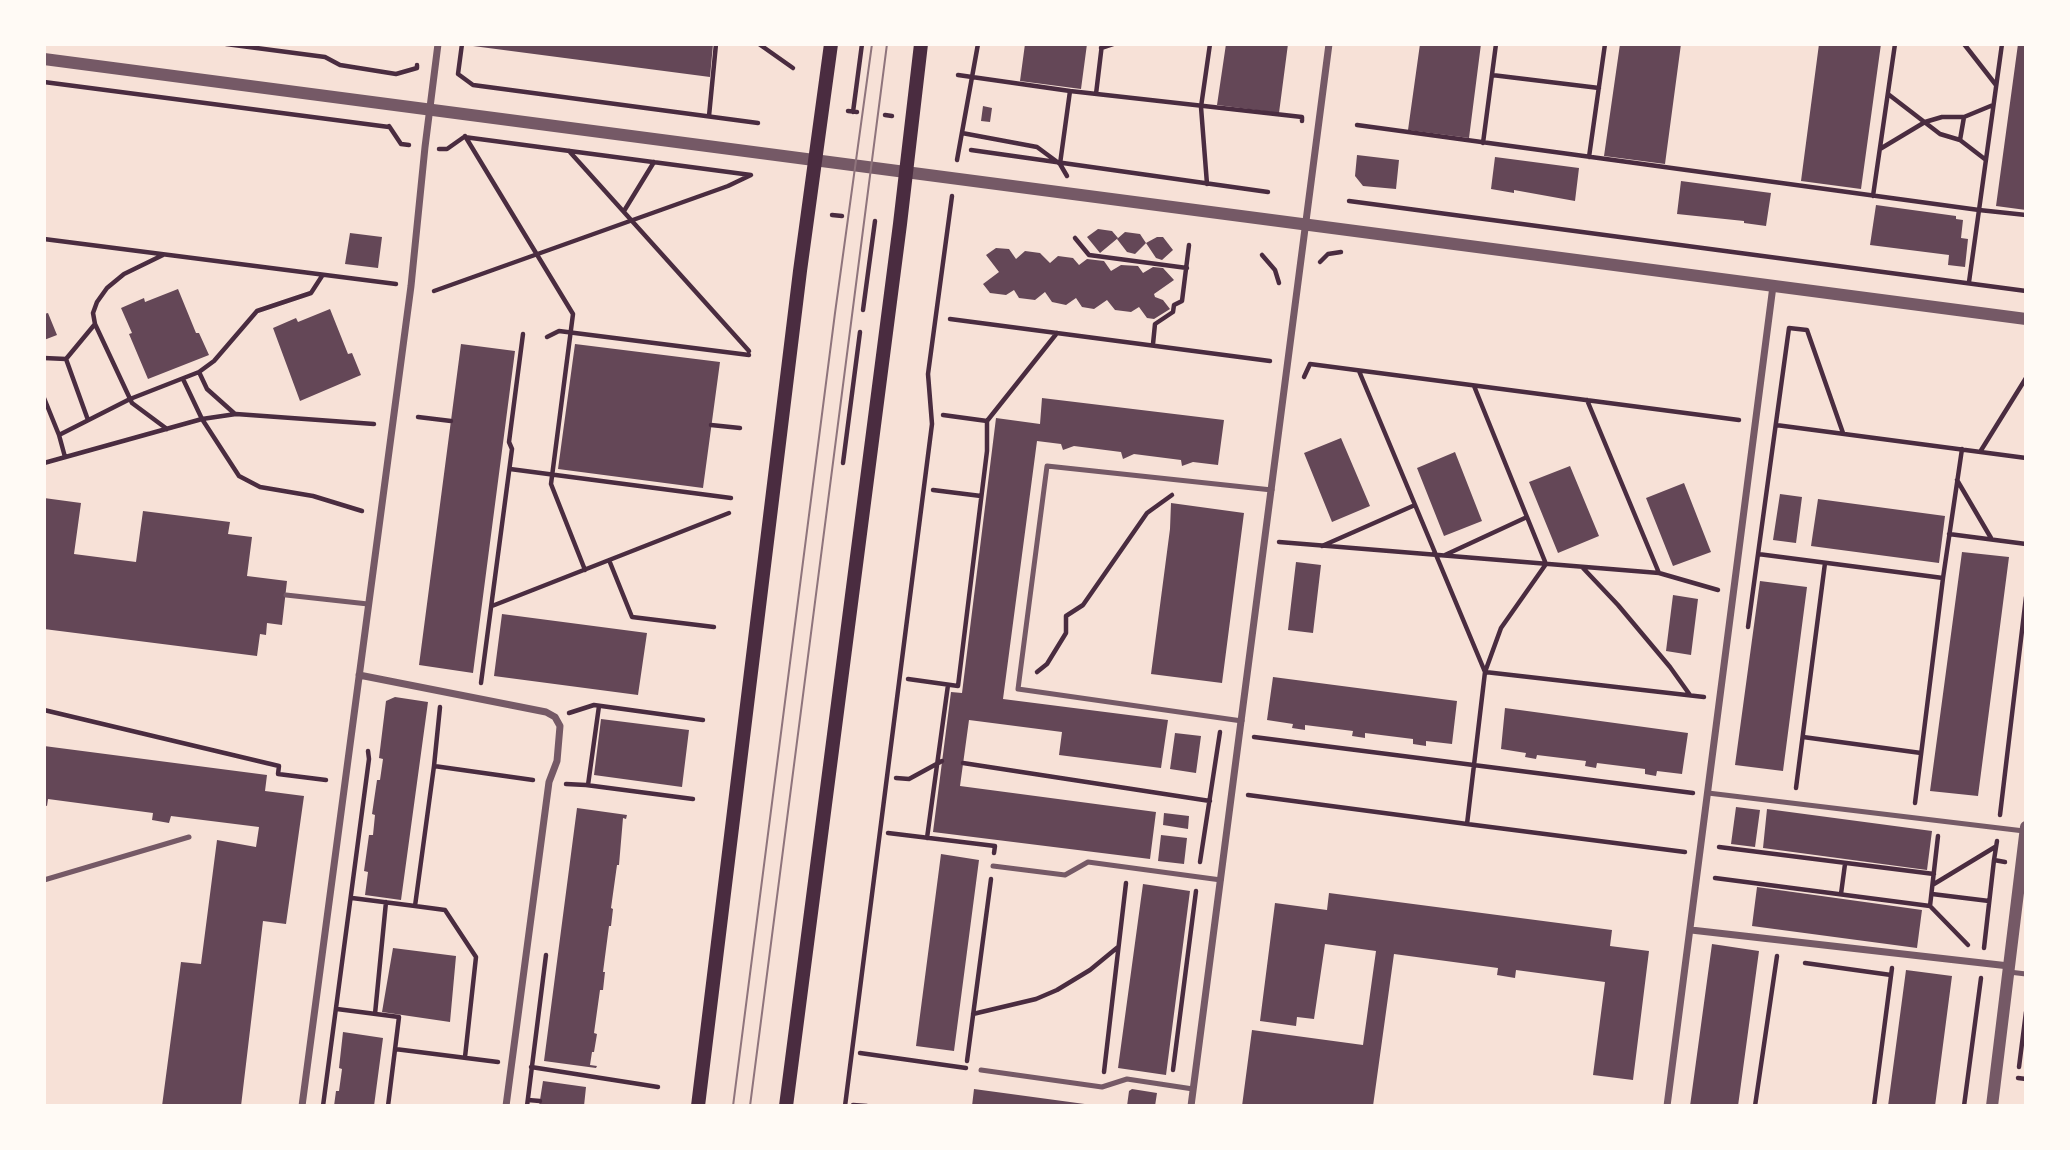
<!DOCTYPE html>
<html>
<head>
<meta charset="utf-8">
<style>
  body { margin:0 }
  #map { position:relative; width:2070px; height:1150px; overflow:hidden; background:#f7e1d7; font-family:Montserrat,sans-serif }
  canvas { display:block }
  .frame { position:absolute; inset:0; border:46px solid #fffaf5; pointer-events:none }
</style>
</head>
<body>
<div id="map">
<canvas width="2070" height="1150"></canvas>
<div class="frame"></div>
</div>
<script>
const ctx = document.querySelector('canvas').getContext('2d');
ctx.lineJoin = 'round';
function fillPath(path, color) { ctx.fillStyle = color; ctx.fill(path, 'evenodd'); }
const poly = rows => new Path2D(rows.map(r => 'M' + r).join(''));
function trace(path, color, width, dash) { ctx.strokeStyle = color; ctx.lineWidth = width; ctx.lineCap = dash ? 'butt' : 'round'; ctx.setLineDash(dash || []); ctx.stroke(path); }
fillPath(poly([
  [473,44,713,44,710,77,473,46],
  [1025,44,1087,44,1081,89,1020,81],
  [1226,44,1288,44,1279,113,1217,105],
  [1420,44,1481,44,1469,138,1408,130],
  [1620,44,1681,44,1665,164,1604,156],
  [1819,44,1881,44,1861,189,1801,181],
  [2018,44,2026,44,2026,210,1996,206],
  [983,106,992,108,990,122,981,121],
  [1357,155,1399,160,1396,189,1363,186,1355,176],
  [1495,157,1579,168,1575,201,1514,190,1514,193,1491,189],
  [1681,181,1771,193,1766,226,1744,223,1744,221,1677,214],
  [1876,205,1956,216,1956,219,1963,220,1961,238,1968,239,1965,267,1948,265,1949,255,1870,245],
  [1098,229,1112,231,1118,238,1100,253,1087,237],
  [1125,232,1140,234,1146,243,1135,254,1127,252,1117,239],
  [350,233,382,237,378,268,345,264],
  [1157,237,1163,237,1173,250,1162,260,1156,258,1146,243],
  [996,248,1009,249,1016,259,1025,251,1040,253,1050,263,1058,256,1073,258,1079,265,1087,259,1104,261,1111,271,1121,265,1138,266,1143,273,1153,267,1163,268,1174,280,1154,294,1155,297,1163,300,1170,309,1154,319,1147,318,1139,307,1131,312,1115,310,1107,300,1094,309,1082,307,1076,298,1066,305,1052,302,1045,292,1035,300,1019,298,1014,290,1006,295,990,293,983,284,999,272,986,255],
  [178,289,196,333,199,333,209,355,148,379,129,334,132,333,121,308,144,298,145,302],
  [330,309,348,354,352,353,361,375,300,401,273,328,296,318,298,322],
  [48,313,57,335,44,340,44,314],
  [461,344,515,351,473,673,419,665],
  [575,344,720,362,703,488,558,469],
  [1042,398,1224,420,1218,465,1193,462,1182,466,1181,460,1134,454,1123,459,1121,452,1074,446,1063,450,1061,444,1037,441,1003,699,1168,720,1161,768,1059,755,1062,732,969,720,960,786,1156,812,1150,859,933,832,951,692,962,693,996,418,1040,424],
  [1341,438,1370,506,1332,522,1304,453],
  [1455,452,1482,521,1444,536,1417,468],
  [1570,466,1599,536,1558,553,1529,482],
  [1684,483,1711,552,1673,566,1646,498],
  [1780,494,1802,497,1796,543,1773,540],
  [44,498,81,503,74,554,136,562,143,511,230,522,228,534,252,537,247,576,287,581,282,625,267,623,266,635,260,634,257,656,44,629],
  [1818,499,1945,516,1939,563,1811,546],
  [1171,503,1244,513,1222,683,1151,674,1170,529],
  [1962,552,2009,557,1978,796,1930,791],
  [1296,562,1321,565,1313,633,1288,630],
  [1760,581,1807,587,1783,771,1735,765],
  [1673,595,1698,599,1691,655,1666,651],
  [502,614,647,633,638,695,494,676],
  [1273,677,1457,701,1452,744,1426,741,1426,746,1413,744,1413,739,1365,733,1365,738,1352,736,1353,731,1305,725,1305,730,1292,728,1293,724,1267,720],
  [395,697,428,702,401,900,365,895,368,872,364,871,369,835,373,835,375,815,372,814,377,780,380,780,383,759,379,758,386,701],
  [1505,708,1688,733,1682,774,1657,771,1656,776,1645,774,1645,769,1597,763,1596,768,1585,766,1586,761,1537,755,1536,759,1525,757,1526,753,1501,749],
  [601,719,689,730,682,787,594,775],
  [1175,733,1201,736,1196,773,1170,769],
  [44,746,267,775,265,791,304,796,286,924,263,921,241,1106,162,1106,181,962,201,964,217,840,256,847,259,827,171,816,169,823,152,820,153,813,48,799,47,806,44,805],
  [1736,807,1760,810,1755,847,1731,844],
  [577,808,627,815,626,819,623,818,619,865,617,865,611,908,613,909,611,926,609,926,603,972,605,972,603,990,600,990,594,1033,597,1034,594,1052,592,1052,590,1065,597,1066,596,1068,544,1061],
  [1767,809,1932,831,1927,870,1763,848],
  [1164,813,1189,816,1188,829,1163,825],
  [1161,835,1187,838,1184,864,1158,861],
  [941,854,979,860,954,1051,916,1046],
  [1143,884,1190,891,1166,1075,1118,1068],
  [1757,887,1922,910,1917,948,1752,926],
  [1329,893,1612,930,1610,946,1649,951,1633,1080,1593,1075,1605,982,1516,970,1515,978,1497,975,1498,968,1394,954,1373,1106,1242,1106,1252,1030,1363,1045,1376,951,1325,944,1314,1019,1297,1017,1296,1026,1260,1021,1275,903,1327,910],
  [1712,944,1759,951,1738,1106,1690,1106],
  [393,948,456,956,450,1022,382,1012],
  [1906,970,1952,976,1935,1106,1888,1106],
  [343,1032,383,1038,374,1106,334,1106,336,1091,339,1091,342,1069,339,1068],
  [543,1081,586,1087,584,1106,539,1106],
  [974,1089,1092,1105,1092,1106,972,1106],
  [1132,1089,1157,1093,1155,1106,1127,1106,1129,1091]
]), '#644757');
trace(poly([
  [226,44,325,57,340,65,396,74,417,68,417,65],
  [462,44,458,74,473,85,758,123],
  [759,44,793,68],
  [1964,44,1996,85],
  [1101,48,1113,44],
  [958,75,1070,91],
  [1492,75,1599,88],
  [44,82,389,127],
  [1096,94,1102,44],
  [1888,94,1940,134,1960,140,1986,160],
  [848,111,857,112],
  [853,112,862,44],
  [885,115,892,116],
  [709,116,716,44],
  [1357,125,1979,210,2002,44],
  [389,126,401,144,409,145],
  [962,133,1037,147,1060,164,1067,176],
  [465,136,573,314,551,484,585,570],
  [1960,140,1964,117],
  [1483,143,1496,44],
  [1880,149,1925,122,1942,117,1964,117,1993,105],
  [971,150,1268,192],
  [569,151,749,351],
  [1589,157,1605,44],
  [957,160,978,44],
  [1060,164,1070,91,1302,117,1302,121],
  [1207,184,1201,107,1210,44],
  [1873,196,1895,44],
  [1349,201,2026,291],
  [624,211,654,162],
  [832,215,842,216],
  [1075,238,1089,255,1187,268],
  [44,239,396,284],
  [163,255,124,274,107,288,97,302,93,313,95,324,132,403,167,429],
  [1262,255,1275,270,1279,283],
  [1320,262,1328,254,1341,252],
  [1969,282,1979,210,2026,215],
  [434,291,728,186,751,175,464,137,447,149,439,149],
  [863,310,875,221],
  [950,319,1270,361],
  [547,337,559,331,749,355],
  [1153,344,1155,324,1173,312,1174,305,1182,301,1189,245],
  [44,358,66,359],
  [199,372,207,389,235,414],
  [1304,377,1310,364,1739,420],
  [183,379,202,419,239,476,260,487,313,496,362,511],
  [1474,386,1546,564,1501,628,1485,672,1704,697],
  [44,398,59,435],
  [1587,400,1659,573],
  [943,415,987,421,1057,333],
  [418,417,451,421],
  [88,420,66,359,95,324],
  [711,425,740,428],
  [1776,425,2026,458],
  [1980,452,2026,378],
  [65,457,59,435,130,399,199,372,214,361,257,311,311,293,322,276],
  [44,463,202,419,236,414,374,424],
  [843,463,860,332],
  [510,469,731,498],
  [1957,480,1991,538],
  [933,490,981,496],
  [1949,534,2026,544],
  [1279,542,1659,573,1718,590],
  [1322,546,1415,505],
  [1758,554,1943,578,1962,449],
  [1445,555,1527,517],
  [609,560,632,617,714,627],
  [1583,568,1618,605,1670,667,1690,695],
  [492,606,729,513],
  [1748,627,1789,328,1807,330,1843,433],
  [1037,672,1047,664,1066,633,1066,616,1083,605,1147,513,1172,495],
  [908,679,958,686,987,451,987,421],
  [481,683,512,449,509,442,523,334],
  [440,707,434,766,533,780],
  [44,710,279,766,278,774,326,780],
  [569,713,594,705,703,720],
  [1254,737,1693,793],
  [1803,737,1921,753],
  [963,763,1210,801],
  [896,778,909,779,942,761],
  [566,784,586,785,693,799],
  [588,785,599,706],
  [1796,788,1825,563],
  [1248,795,1467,824,1485,672,1359,371],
  [1915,803,1943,578],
  [2000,815,2026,597],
  [1467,824,1685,852],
  [888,833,995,846,994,853],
  [927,838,948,685],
  [1719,847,1934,874],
  [1994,860,1997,841],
  [1200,862,1220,732],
  [1715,878,1930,906,1968,945],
  [1934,884,1995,847],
  [1841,894,1845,864],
  [1932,894,1989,901],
  [352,898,415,906,434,766],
  [415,906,445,910,476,957,465,1057],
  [1930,906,1938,836],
  [1984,948,1994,860,2005,862],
  [1805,963,1891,975],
  [337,1009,399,1017,388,1106],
  [375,1014,386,902],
  [973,1014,1036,999,1057,990,1090,970,1118,947],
  [395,1049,498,1062],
  [860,1053,966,1068],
  [967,1061,991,879],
  [531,1067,658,1087],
  [2019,1067,2026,1012],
  [1173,1070,1196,891],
  [1104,1072,1126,883],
  [2018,1078,2026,1079],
  [528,1100,540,1101],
  [853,1105,867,1106],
  [323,1106,369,759,368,751],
  [527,1106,546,955],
  [845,1106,932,424,928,374,952,196],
  [1755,1106,1777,956],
  [1874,1106,1892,968],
  [1964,1106,1981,978]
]), '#4a2c40', 4.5);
trace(poly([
  [286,595,368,604],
  [1242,721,1018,689,1047,466,1272,490],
  [1708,793,2024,831],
  [993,866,1065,875,1088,862,1221,880],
  [44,880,189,837],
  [2009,972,2026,974],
  [981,1070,1102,1087,1127,1079,1193,1089]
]), '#755966', 5);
trace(poly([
  [359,675,546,712,555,717,560,726,557,761,549,782,506,1106],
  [1691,930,2009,966],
  [302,1106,411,286,425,147,438,44],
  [1191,1106,1329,44],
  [1667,1106,1773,286]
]), '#755966', 7);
trace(poly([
  [44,59,2026,319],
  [1992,1106,2026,827]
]), '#755966', 12);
trace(poly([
  [698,1106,800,271,831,44],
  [786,1106,900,224,921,44]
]), '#4a2c40', 14);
trace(poly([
  [733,1106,835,313,872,44],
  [750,1106,887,44]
]), '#8f747c', 2);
</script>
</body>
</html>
